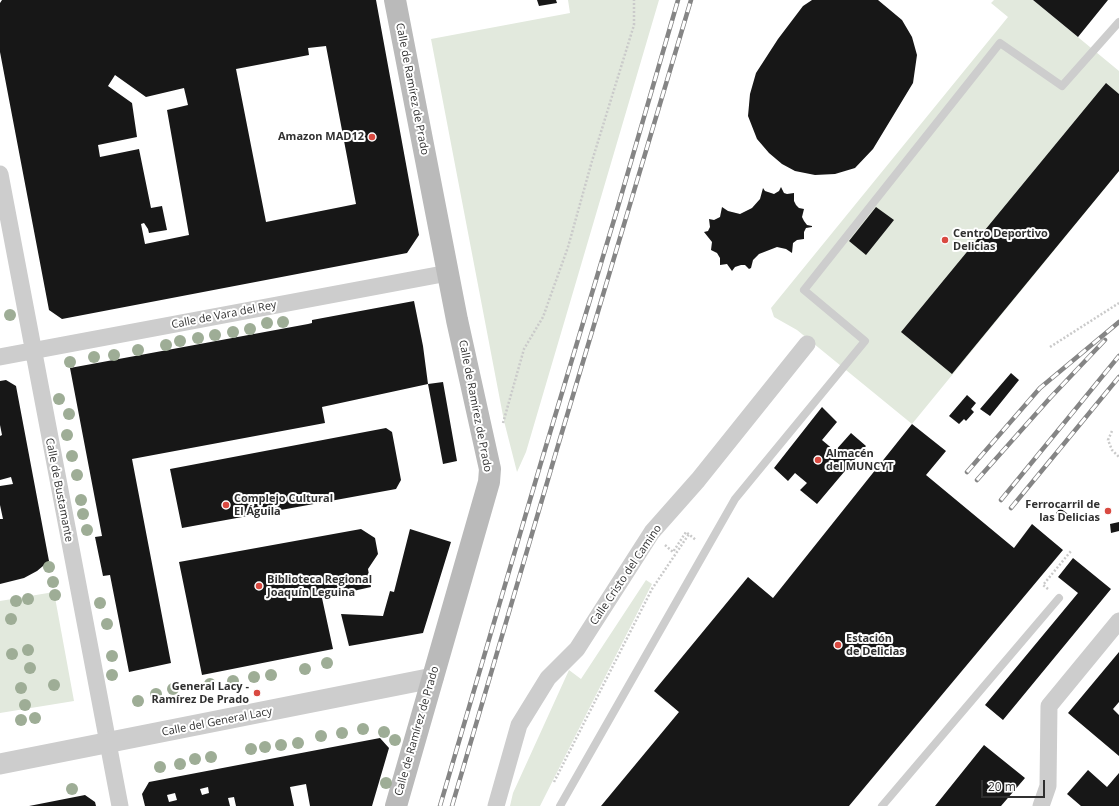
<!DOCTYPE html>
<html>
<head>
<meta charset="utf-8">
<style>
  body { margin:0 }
  #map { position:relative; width:1119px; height:806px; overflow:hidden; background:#fff; font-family:"Open Sans",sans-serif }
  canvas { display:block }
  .scale { position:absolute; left:981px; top:780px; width:64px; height:18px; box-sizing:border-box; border:2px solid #303030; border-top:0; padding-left:5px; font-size:12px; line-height:14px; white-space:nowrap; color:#303030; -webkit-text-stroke:3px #fff; paint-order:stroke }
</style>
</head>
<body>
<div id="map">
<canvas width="1119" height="806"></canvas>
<div class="scale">20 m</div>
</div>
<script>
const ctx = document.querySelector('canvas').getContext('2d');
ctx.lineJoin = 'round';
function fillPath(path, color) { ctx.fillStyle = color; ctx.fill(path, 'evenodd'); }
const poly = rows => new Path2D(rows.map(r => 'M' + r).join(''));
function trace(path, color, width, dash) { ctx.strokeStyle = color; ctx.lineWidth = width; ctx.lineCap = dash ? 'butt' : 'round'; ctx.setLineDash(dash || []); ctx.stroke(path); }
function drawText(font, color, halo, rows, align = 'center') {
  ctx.font = font + ' "Open Sans",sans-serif'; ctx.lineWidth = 4; ctx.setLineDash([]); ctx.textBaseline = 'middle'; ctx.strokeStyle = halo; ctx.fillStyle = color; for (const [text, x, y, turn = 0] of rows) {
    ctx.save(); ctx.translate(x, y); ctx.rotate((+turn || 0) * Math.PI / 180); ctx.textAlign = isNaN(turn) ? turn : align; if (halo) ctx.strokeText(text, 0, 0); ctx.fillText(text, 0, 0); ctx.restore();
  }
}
fillPath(poly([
  [568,0,659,0,526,452,517,472,504,421,431,39,570,13],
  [994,0,1033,0,1119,71,1119,171,912,424,797,330,774,317,771,308,1008,17,991,3],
  [646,580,652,584,540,806,510,806,513,793,569,670,581,679],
  [54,592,74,701,0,713,0,601]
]), '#e2e9dd');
fillPath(poly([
  [2,0,376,0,419,235,407,253,62,319,49,310,0,52,0,3],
  [326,46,356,204,266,222,236,69,309,55,308,48],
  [115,75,146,97,184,88,188,105,167,110,189,235,145,244,141,224,144,223,148,229,149,233,167,230,162,206,151,208,139,149,100,157,98,145,137,137,132,103,108,86],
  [537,0,556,0,557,3,539,6],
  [812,0,878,0,902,20,912,37,917,55,913,83,873,149,855,168,835,174,815,175,795,171,782,164,769,153,757,139,748,116,750,94,756,73,778,39,803,6],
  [1033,0,1108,0,1078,37],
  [1106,83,1119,94,1119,171,952,374,901,332],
  [781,187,784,193,787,194,794,193,794,201,796,205,799,208,804,209,802,217,804,221,807,225,812,226,812,227,806,228,804,232,804,239,797,240,793,243,792,253,786,249,777,247,759,254,753,260,751,268,749,269,745,265,741,265,735,267,732,271,727,264,720,265,720,258,717,253,711,250,712,242,704,232,708,231,710,227,709,219,714,220,720,217,722,207,728,211,740,214,752,208,760,199,763,188,765,191,774,194,779,191],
  [876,207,894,220,866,255,849,241],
  [414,301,423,346,428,384,443,382,457,461,443,464,428,384,322,407,325,423,132,459,171,663,129,672,110,575,103,576,95,537,102,536,70,368,308,324,312,323,312,320],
  [1011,373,1019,380,990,416,980,409],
  [6,380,16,386,49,561,37,571,24,578,0,584,0,519,3,519,0,505,0,486,13,484,11,477,0,480,0,436,2,435,0,425,0,381],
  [967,395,976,403,971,409,974,412,966,421,964,419,959,424,949,416],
  [822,407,837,422,822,440,835,451,851,433,866,446,817,504,800,490,807,483,795,473,788,481,774,468],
  [912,424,946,451,926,475,1014,548,1032,524,1063,550,849,806,601,806,679,712,654,691,748,577,773,598],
  [386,428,392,432,401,480,396,489,182,528,170,469],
  [1060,508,1068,514,1064,519,1056,513],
  [1119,522,1119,531,1111,533,1110,524],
  [361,529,375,538,378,554,368,569,371,587,322,598,333,649,202,675,179,562],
  [410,529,451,542,423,633,349,646,341,614,383,616,390,591,394,592],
  [1073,558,1111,589,1003,720,985,705,1078,593,1058,577],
  [1119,652,1119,702,1113,709,1119,715,1119,756,1068,713],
  [380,738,389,748,372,806,310,806,306,784,290,787,294,806,236,806,234,797,228,798,230,806,145,806,142,794,149,782],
  [208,787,209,793,202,795,200,789],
  [175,793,177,800,169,802,167,795],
  [984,745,1025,778,1001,806,935,806],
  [1088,770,1107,787,1119,773,1119,806,1081,806,1067,794],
  [85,795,95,802,96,806,29,806]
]), '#171717');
trace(poly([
  [1050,347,1119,303],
  [503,423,524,349,543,317,568,247,592,161,634,25,634,0],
  [1112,431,1108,440,1112,450,1119,457],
  [665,545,673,552,686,532,696,540],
  [1048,589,1043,585,1071,551],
  [554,782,652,589,689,534]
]), '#cacaca', 2.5, [2, 2]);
trace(poly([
  [560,806,735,499,865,341,804,290,1000,43,1062,86,1119,22],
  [882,806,1059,598]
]), '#cdcdcd', 8);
trace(poly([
  [0,174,120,806],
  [0,357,448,273],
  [496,806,519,725,548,678,577,649,652,532,698,480,807,344],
  [1041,806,1048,786,1049,706,1119,621]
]), '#cdcdcd', 17);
trace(poly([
  [0,764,433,678]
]), '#cdcdcd', 21);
trace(poly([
  [395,0,457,320,490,469,489,482,396,806]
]), '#bababa', 22);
const rail = poly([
  [967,472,1040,388,1119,322],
  [977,480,1050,398,1105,340],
  [1001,500,1119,356],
  [1011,508,1119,377],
  [440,806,540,466,617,210,678,0],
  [452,806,554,459,691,0]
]);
trace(rail, '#858585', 4.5);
trace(rail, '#fff', 3, [9]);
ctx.fillStyle = '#9ead96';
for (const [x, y] of [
  [10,315],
  [283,322],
  [267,323],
  [250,329],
  [233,332],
  [215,335],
  [198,338],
  [180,341],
  [166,345],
  [138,350],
  [114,355],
  [94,357],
  [70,362],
  [59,399],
  [69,414],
  [67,435],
  [72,456],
  [77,475],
  [81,500],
  [83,514],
  [87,530],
  [49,567],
  [53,582],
  [55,595],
  [28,599],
  [16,601],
  [100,603],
  [11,619],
  [107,624],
  [28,650],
  [12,654],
  [112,656],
  [327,663],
  [30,668],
  [305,669],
  [112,675],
  [271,675],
  [254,677],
  [233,681],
  [210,684],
  [54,685],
  [21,688],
  [173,689],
  [156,694],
  [138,701],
  [25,705],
  [35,718],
  [21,720],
  [363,729],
  [384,732],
  [342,733],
  [321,736],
  [395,740],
  [298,743],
  [281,745],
  [265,747],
  [251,749],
  [211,757],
  [195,759],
  [180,764],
  [160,767],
  [386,783],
  [72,789]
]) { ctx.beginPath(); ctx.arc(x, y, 6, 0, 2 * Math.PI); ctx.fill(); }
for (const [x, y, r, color] of [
  [372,137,4,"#d94a41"],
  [945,240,4,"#d94a41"],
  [818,460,4,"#d94a41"],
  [226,505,4,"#d94a41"],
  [1108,511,4,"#d94a41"],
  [259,586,4,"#d94a41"],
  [838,645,4,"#d94a41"],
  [257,693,4,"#d94a41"]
]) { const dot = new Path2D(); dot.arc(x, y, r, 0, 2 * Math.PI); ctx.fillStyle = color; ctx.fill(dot); trace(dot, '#fff', 1.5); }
drawText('11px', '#303030', '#fff', [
  ["Calle de Ramírez de Prado",412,89,79],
  ["Calle de Vara del Rey",224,315,-11],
  ["Calle de Ramírez de Prado",475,406,79],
  ["Calle de Bustamante",59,490,79],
  ["Calle Cristo del Camino",626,575,-56],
  ["Calle del General Lacy",217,722,-11],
  ["Calle de Ramírez de Prado",417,731,-74]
]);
drawText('bold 11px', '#303030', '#fff', [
  ["Amazon MAD12",364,137,"right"],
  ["Centro Deportivo",953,234],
  ["Delicias",953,247],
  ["Almacén",826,454],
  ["del MUNCYT",826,467],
  ["Complejo Cultural",234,499],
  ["El Águila",234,512],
  ["Ferrocarril de",1100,505,"right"],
  ["las Delicias",1100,518,"right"],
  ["Biblioteca Regional",267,580],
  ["Joaquín Leguina",267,593],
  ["Estación",846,639],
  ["de Delicias",846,652],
  ["General Lacy -",249,687,"right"],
  ["Ramírez De Prado",249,700,"right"]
], 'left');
</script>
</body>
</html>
